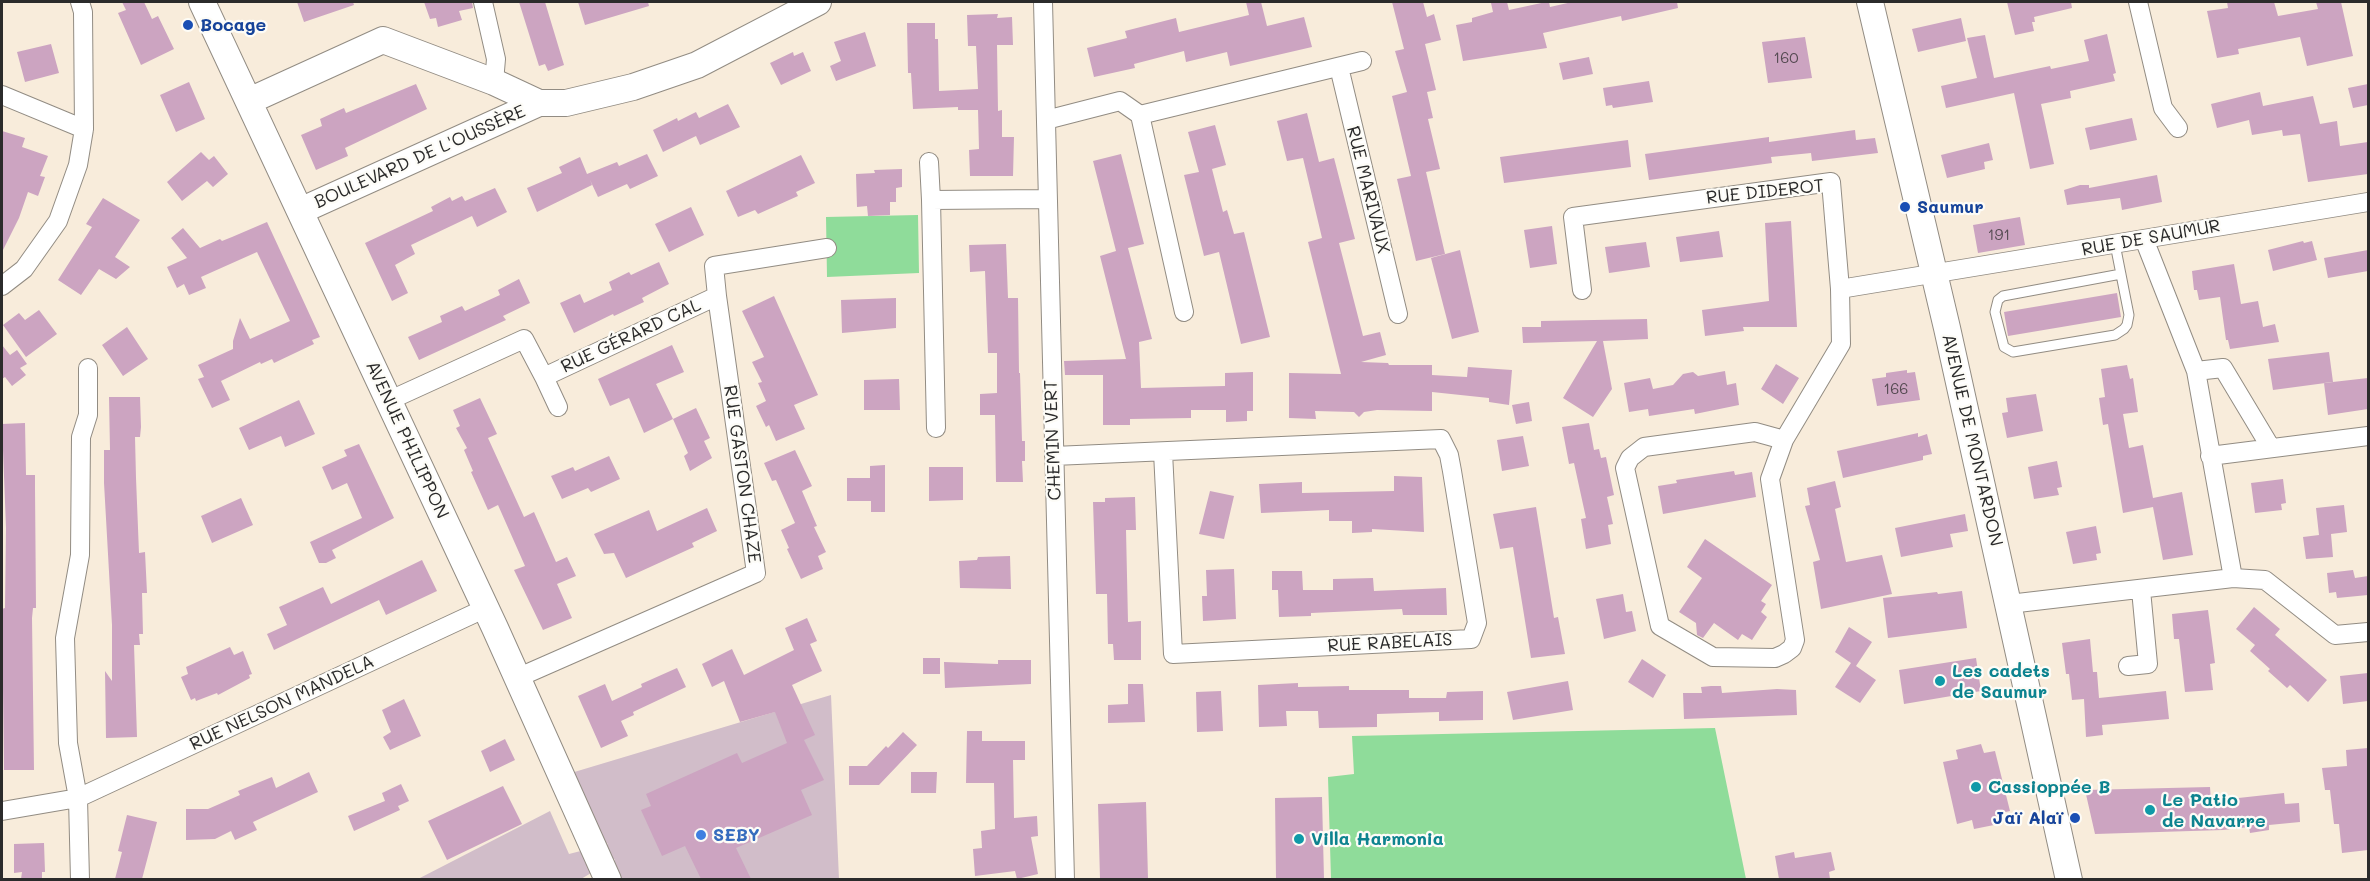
<!DOCTYPE html>
<html>
<head>
<meta charset="utf-8">
<style>
  body { margin:0 }
  #map { position:relative; width:2370px; height:881px; overflow:hidden; background:#f8ecdb; font-family:Mali,sans-serif }
  canvas { display:block }
  .frame { position:absolute; inset:0; border:3px solid #2b2b2b; pointer-events:none }
</style>
</head>
<body>
<div id="map">
<canvas width="2370" height="881"></canvas>
<div class="frame"></div>
</div>
<script>
const ctx = document.querySelector('canvas').getContext('2d');
ctx.lineJoin = 'round';
function fillPath(path, color) { ctx.fillStyle = color; ctx.fill(path, 'evenodd'); }
const poly = rows => new Path2D(rows.map(r => 'M' + r).join(''));
function trace(path, color, width, dash) { ctx.strokeStyle = color; ctx.lineWidth = width; ctx.lineCap = dash ? 'butt' : 'round'; ctx.setLineDash(dash || []); ctx.stroke(path); }
function drawText(font, color, halo, rows, align = 'center') {
  ctx.font = font + ' Mali,sans-serif'; ctx.lineWidth = 4.5; ctx.setLineDash([]); ctx.textBaseline = 'middle'; ctx.strokeStyle = halo; ctx.fillStyle = color; for (const [text, x, y, turn = 0] of rows) {
    ctx.save(); ctx.translate(x, y); ctx.rotate((+turn || 0) * Math.PI / 180); ctx.textAlign = isNaN(turn) ? turn : align; if (halo) ctx.strokeText(text, 0, 0); ctx.fillText(text, 0, 0); ctx.restore();
  }
}
fillPath(poly([
  [831,695,839,879,620,879,613,864,615,859,581,879,416,880,550,811,569,854,608,844,601,840,571,773]
]), '#d1bdc9');
fillPath(poly([
  [918,215,919,273,827,277,826,217],
  [1715,728,1746,879,1331,879,1328,777,1354,774,1352,736]
]), '#8fdc9a');
fillPath(poly([
  [122,2,144,2,152,19,158,16,174,49,141,65,118,13,126,10],
  [297,2,353,2,354,5,304,22],
  [424,2,472,2,473,8,459,11,462,20,438,27,436,18,430,19],
  [519,2,545,2,564,65,548,71,545,64,539,66],
  [578,2,648,2,649,6,585,25],
  [1246,2,1261,2,1267,26,1304,17,1312,47,1230,66,1227,52,1186,62,1184,51,1134,64,1135,68,1094,77,1087,48,1127,38,1125,31,1176,18,1179,32,1249,15],
  [1392,2,1423,2,1427,17,1434,14,1441,40,1425,44,1436,90,1427,92,1433,118,1428,119,1440,169,1426,172,1445,254,1416,261,1397,179,1411,176,1392,96,1407,92,1395,51,1404,49],
  [1500,2,1507,2,1509,10,1546,2,1549,2,1550,7,1572,2,1677,2,1678,8,1622,21,1621,16,1543,33,1547,48,1463,61,1456,25,1472,22,1472,18,1493,12,1491,3],
  [2007,2,2071,2,2072,8,2034,17,2035,22,2032,22,2034,31,2015,35],
  [2227,2,2274,2,2278,16,2318,9,2316,2,2341,2,2353,56,2307,66,2300,37,2238,49,2239,54,2217,58,2207,11,2228,8],
  [998,14,997,18,1012,17,1013,45,997,45,998,111,1002,110,1002,137,1014,137,1013,176,970,176,969,150,979,149,978,110,958,110,958,107,913,109,911,73,908,73,907,23,935,23,935,39,938,39,939,91,978,89,976,46,968,46,967,15],
  [1961,18,1966,41,1918,52,1912,29],
  [865,32,876,66,836,81,830,66,841,61,834,42],
  [2107,34,2116,73,2113,74,2115,81,2070,91,2071,98,2041,104,2054,164,2030,169,2014,93,1946,108,1941,86,1977,78,1967,38,1985,35,1994,78,2050,66,2051,69,2089,61,2084,40],
  [1805,37,1812,78,1768,83,1762,42],
  [51,44,59,73,25,82,17,52],
  [793,52,794,56,803,52,811,71,781,85,770,63],
  [1589,57,1593,74,1563,80,1559,63],
  [1649,81,1653,102,1613,108,1612,105,1606,106,1603,88],
  [189,82,205,119,176,132,160,95],
  [416,84,427,109,345,148,348,156,316,170,301,135,322,126,320,119,344,108,346,113],
  [2368,84,2368,105,2353,108,2348,88],
  [2260,92,2263,106,2313,96,2320,124,2337,121,2340,146,2368,142,2368,174,2308,182,2300,134,2283,136,2282,130,2252,135,2249,120,2217,128,2211,104],
  [728,104,740,127,700,145,696,136,663,152,653,130,677,118,678,121,696,112,699,118],
  [1307,113,1319,162,1334,158,1355,239,1339,243,1363,336,1380,332,1386,355,1361,362,1388,363,1389,365,1432,365,1432,375,1467,377,1468,367,1512,370,1509,405,1489,402,1489,398,1432,392,1432,411,1377,410,1364,412,1359,417,1354,412,1315,411,1316,419,1289,418,1289,373,1341,374,1308,242,1322,238,1303,158,1287,161,1277,121],
  [2132,118,2137,140,2090,150,2085,128],
  [1215,125,1226,165,1212,169,1223,212,1227,210,1234,234,1244,232,1270,337,1241,344,1219,252,1204,256,1184,175,1199,172,1188,132],
  [1855,130,1856,140,1875,138,1878,153,1812,161,1811,153,1771,157,1772,163,1649,180,1645,154,1769,137,1769,142],
  [2,131,25,138,22,147,48,156,40,176,45,177,38,196,28,192,19,218,2,252],
  [1628,140,1631,167,1504,183,1500,157],
  [1989,143,1993,160,1984,162,1985,169,1947,178,1941,155],
  [201,152,209,160,214,156,228,174,213,187,207,181,182,201,167,182],
  [647,154,658,176,630,189,627,184,598,197,590,180,592,185,537,212,527,188,562,173,559,167,580,157,587,174,617,162,619,166],
  [1121,154,1144,244,1128,248,1152,339,1139,342,1141,388,1225,386,1225,373,1253,372,1253,411,1247,411,1247,421,1226,422,1226,410,1191,410,1191,418,1130,419,1130,425,1103,425,1103,375,1065,375,1064,361,1126,359,1100,256,1116,251,1093,161],
  [801,155,815,183,796,192,798,196,758,214,755,210,738,217,726,191],
  [902,169,902,187,896,188,896,202,890,202,890,215,868,216,867,206,857,207,856,174,875,173,874,170],
  [2157,175,2162,202,2122,210,2120,198,2067,205,2064,190,2080,185,2089,185,2089,188],
  [495,188,507,212,477,227,472,216,411,245,415,254,395,265,408,293,392,301,365,243,433,211,431,207,450,197,452,201,462,196,465,201],
  [103,198,140,220,115,257,130,267,116,279,99,269,81,295,58,280,92,227,86,224],
  [691,207,704,235,669,252,655,224],
  [2020,217,2025,245,1978,253,1973,225],
  [1791,221,1797,327,1743,327,1744,331,1705,336,1702,310,1769,301,1765,223],
  [267,222,320,337,312,340,314,344,274,363,272,359,261,364,260,362,221,381,230,400,212,408,198,379,204,377,198,365,233,349,233,341,240,318,250,339,290,321,257,252,201,277,206,288,189,295,184,284,177,288,167,267,187,258,171,238,183,228,200,248,220,239,222,241,232,237],
  [1552,226,1557,264,1530,268,1524,230],
  [1719,231,1723,257,1680,262,1676,237],
  [2303,241,2304,243,2312,241,2317,260,2273,271,2268,250],
  [1646,242,1650,267,1609,273,1605,247],
  [1006,244,1008,298,1018,298,1019,373,1020,373,1022,441,1025,441,1025,461,1022,461,1023,482,996,482,995,415,980,415,980,394,997,393,997,353,988,353,985,271,970,272,969,245],
  [1460,250,1479,332,1452,339,1431,258],
  [2368,250,2368,271,2328,278,2324,258],
  [659,262,669,284,642,298,644,302,614,316,613,314,574,333,560,303,580,294,584,303,612,290,609,282,629,272,631,275],
  [2234,264,2241,304,2258,301,2263,327,2275,324,2279,342,2230,349,2228,340,2226,340,2220,297,2199,300,2197,290,2194,290,2192,271],
  [519,279,530,303,503,316,506,320,419,360,408,337,442,322,440,316,462,306,465,311,500,295,498,290],
  [2117,293,2121,317,2008,336,2004,312],
  [774,296,818,395,794,405,805,429,776,441,769,425,766,427,756,406,766,401,758,383,762,382,752,362,764,357,742,311],
  [896,298,896,328,842,333,841,300],
  [39,310,57,334,26,357,3,325,19,313,25,320],
  [1647,319,1648,339,1603,341,1612,389,1593,417,1563,398,1597,341,1523,343,1522,327,1541,327,1541,321],
  [127,327,148,359,123,376,102,345],
  [2,345,10,355,17,350,27,364,20,368,26,375,12,386,5,377,2,379],
  [672,345,684,372,656,384,673,419,644,433,629,398,610,406,598,379],
  [2329,352,2333,382,2273,390,2268,359],
  [1776,364,1799,378,1783,404,1761,389],
  [2127,365,2130,379,2133,378,2138,412,2123,414,2129,448,2143,445,2153,498,2182,492,2193,555,2163,560,2153,507,2123,513,2108,424,2103,425,2099,398,2105,397,2101,369],
  [1907,370,1907,373,1915,372,1920,400,1877,406,1872,379,1886,377,1886,373],
  [1725,371,1727,385,1736,383,1739,405,1695,414,1694,409,1649,416,1648,409,1629,412,1624,383,1650,378,1653,389,1673,385,1683,374,1693,372,1698,376],
  [2368,378,2368,409,2328,415,2324,383],
  [899,379,900,410,864,410,864,380],
  [2036,394,2043,431,2007,438,2002,413,2008,412,2006,398],
  [109,397,140,397,141,427,140,437,135,437,136,478,139,553,145,552,147,593,142,593,143,634,139,634,140,645,134,645,137,737,106,738,105,671,112,681,112,625,104,483,104,450,110,450],
  [480,398,497,434,488,438,524,517,534,512,556,562,567,557,576,576,557,584,572,618,543,630,514,570,525,566,498,505,488,510,471,472,473,471,464,450,467,448,456,428,460,426,453,410],
  [299,400,315,434,285,447,281,436,249,450,239,428],
  [1529,402,1532,421,1516,424,1512,405],
  [696,408,710,438,704,441,712,458,690,471,684,456,688,453,673,419],
  [25,423,26,475,35,475,35,488,36,608,33,608,32,618,34,770,4,770,2,609,5,608,6,528,2,424],
  [1589,423,1594,450,1599,449,1601,458,1606,457,1614,495,1607,497,1613,524,1608,525,1611,544,1586,549,1581,519,1586,518,1574,463,1569,464,1562,427],
  [1918,433,1918,437,1927,434,1932,454,1923,456,1923,460,1843,478,1837,451],
  [1523,436,1529,466,1502,471,1497,440],
  [359,444,394,518,332,550,336,558,326,563,319,563,310,542,362,518,347,483,332,490,322,467,347,456,344,450],
  [795,450,812,486,802,491,817,526,814,527,826,552,818,556,823,569,801,579,787,549,789,548,781,530,795,523,776,480,772,481,764,463],
  [609,456,620,479,591,492,588,488,562,499,551,476,573,467,575,471],
  [2057,461,2062,487,2057,488,2059,495,2034,499,2028,467],
  [885,465,885,512,871,512,871,501,847,501,847,478,870,478,870,466],
  [929,467,963,467,963,500,929,501],
  [1734,471,1735,475,1752,472,1756,497,1663,514,1658,486,1677,483,1676,480],
  [1394,476,1422,477,1424,532,1372,529,1372,532,1352,533,1352,521,1329,521,1329,510,1261,513,1259,484,1302,482,1302,493,1394,491],
  [2283,479,2286,503,2281,504,2282,510,2255,513,2251,483],
  [1835,481,1841,507,1835,509,1846,562,1882,555,1892,594,1821,609,1813,562,1820,560,1805,506,1810,505,1807,488],
  [1210,491,1234,496,1224,539,1199,534],
  [1135,497,1136,530,1126,530,1128,622,1141,621,1141,660,1114,660,1113,644,1108,644,1107,594,1096,594,1093,502,1105,502,1105,498],
  [241,498,253,525,212,543,201,516],
  [2344,505,2347,532,2331,534,2333,557,2306,559,2303,537,2319,535,2316,508],
  [1536,507,1554,618,1558,617,1565,654,1531,658,1513,547,1500,549,1493,514],
  [707,508,717,531,692,543,694,547,626,578,614,553,604,554,594,534,649,510,657,531],
  [1965,514,1968,531,1950,534,1953,547,1901,557,1895,528],
  [2096,526,2101,553,2096,554,2097,560,2073,564,2066,532],
  [1705,539,1772,585,1761,601,1766,604,1761,612,1767,617,1752,640,1742,634,1738,640,1714,623,1703,638,1697,635,1696,623,1679,612,1702,578,1687,567],
  [1010,556,1011,589,960,588,959,561,977,560,978,557],
  [422,560,437,591,386,615,379,600,274,650,267,634,287,625,279,607,323,587,331,604],
  [1234,569,1236,619,1203,621,1202,596,1207,596,1206,570],
  [2353,570,2355,578,2368,576,2368,595,2337,598,2336,592,2329,593,2327,573],
  [1272,571,1302,571,1303,590,1333,590,1333,579,1373,578,1374,591,1446,588,1447,615,1403,615,1402,609,1311,613,1311,616,1279,617,1278,590,1272,590],
  [1962,591,1967,628,1888,638,1883,598,1937,592,1938,594],
  [1623,594,1626,612,1632,611,1636,631,1604,639,1596,599],
  [2254,607,2280,629,2275,635,2327,680,2308,702,2290,685,2287,688,2268,671,2270,669,2250,651,2255,645,2236,629],
  [2208,610,2215,663,2210,664,2213,690,2185,692,2179,639,2174,639,2172,614],
  [807,618,817,641,810,644,822,671,792,685,815,735,804,740,824,780,801,790,812,815,736,848,751,879,701,879,685,846,662,856,641,810,651,806,646,794,737,753,742,763,787,743,775,712,740,722,724,681,712,687,702,664,732,649,744,675,794,650,785,628],
  [1849,627,1872,642,1856,666,1876,680,1860,703,1835,687,1851,663,1835,652],
  [2090,639,2093,672,2097,672,2099,698,2166,691,2169,719,2102,725,2103,735,2086,737,2084,699,2072,700,2069,674,2066,674,2062,643],
  [230,647,234,655,243,651,252,674,249,675,250,678,218,695,217,693,196,701,195,698,191,700,181,677,188,674,186,667],
  [923,658,940,658,940,674,923,674],
  [1976,658,1981,691,1904,704,1899,670],
  [1642,659,1666,675,1653,698,1628,682],
  [998,660,1031,660,1031,684,945,688,944,662,998,664],
  [677,668,686,687,633,712,634,715,621,721,628,736,601,748,578,696,605,684,612,701,642,687,641,684],
  [2368,673,2368,701,2343,704,2340,676],
  [1568,681,1573,710,1513,720,1507,692],
  [1298,683,1298,687,1349,686,1349,690,1409,690,1409,698,1446,698,1447,692,1483,691,1483,720,1439,721,1439,712,1377,714,1377,727,1319,728,1318,711,1286,711,1287,726,1259,727,1258,685],
  [1128,684,1143,684,1145,722,1108,723,1108,705,1128,704],
  [1711,686,1721,686,1722,693,1777,689,1796,690,1797,715,1684,719,1683,693,1702,693,1701,687],
  [1221,691,1223,731,1197,732,1196,692],
  [404,699,421,736,390,750,383,737,391,732,382,710],
  [967,731,982,731,982,741,1025,741,1025,760,1013,760,1014,818,1037,816,1038,836,1031,837,1038,874,1017,879,1015,871,975,876,973,849,982,848,981,831,995,829,994,783,966,783],
  [903,732,917,745,879,785,849,785,849,766,867,766,886,746,888,748],
  [505,739,515,760,490,772,481,751],
  [1981,744,1984,753,1995,751,2010,811,1997,814,1999,824,1974,829,1972,820,1957,824,1943,762,1958,759,1956,750],
  [2368,748,2368,850,2342,853,2339,824,2334,824,2330,790,2325,790,2322,768,2347,766,2346,750],
  [309,772,318,792,253,822,257,830,235,840,231,831,215,839,186,840,186,809,208,809,240,795,238,791,272,777,276,788],
  [911,772,937,772,936,793,911,793],
  [401,784,409,801,398,806,400,810,354,831,348,816,385,801,382,793],
  [503,786,522,824,447,860,428,821],
  [2210,787,2211,801,2284,793,2285,804,2299,803,2300,822,2269,825,2269,830,2250,833,2249,827,2223,830,2095,834,2085,790],
  [1322,797,1324,879,1276,879,1275,798],
  [1146,802,1148,879,1100,879,1098,804],
  [127,815,157,822,142,879,115,879,122,852,118,851],
  [44,843,45,872,42,872,42,879,21,879,22,872,14,873,14,844],
  [1794,852,1795,858,1831,852,1835,870,1829,872,1830,879,1779,879,1775,856]
]), '#cca4c1');
const lane = poly([
  [2115,244,2129,315,2127,325,2124,329,2115,335,2013,352,2004,347,1995,312,1998,300,2003,296,2121,274]
]);
const street = poly([
  [483,2,496,59,494,82],
  [1043,2,1065,880],
  [2138,2,2163,108,2178,128],
  [1339,67,1398,314],
  [2,95,84,129],
  [1140,115,1184,312],
  [1046,120,1120,101,1140,115,1362,61],
  [929,162,931,200],
  [2144,239,2196,371,2233,578],
  [2,286,24,269,58,221,78,165,84,129,83,12,80,2],
  [1582,290,1573,217,1831,182,1840,289,2368,202],
  [2196,371,2223,368,2271,448],
  [544,377,558,407],
  [388,401,524,339,544,377,717,296,714,266,827,248],
  [936,428,931,200,1046,199],
  [1784,440,1755,432,1644,447,1630,458,1625,468,1660,626,1713,657,1775,658,1784,654,1792,648,1795,640,1770,479,1784,440,1841,344,1840,289],
  [1054,456,1441,439,1449,455,1452,471,1477,623,1471,639,1173,654,1163,452],
  [2210,456,2368,436],
  [2009,604,2233,578,2265,580,2335,635,2368,632],
  [2128,666,2148,664,2141,590],
  [517,678,756,573,717,296],
  [2,811,78,798,486,608],
  [80,880,78,798,68,743,65,638,80,555,81,437,88,415,88,368]
]);
const secondary = poly([
  [202,2,495,628,608,880],
  [1870,2,1947,328,2069,880],
  [249,101,383,40,494,82,539,103],
  [300,211,539,103,566,103,633,87,697,65,818,2]
]);
trace(lane, '#928c83', 11);
trace(street, '#928c83', 20);
trace(secondary, '#928c83', 28);
trace(lane, '#fff', 9);
trace(street, '#fff', 18);
trace(secondary, '#fff', 26);
for (const [x, y, r, color] of [
  [188,25,6,"#1a4fb4"],
  [1905,207,6,"#1a4fb4"],
  [1940,681,6,"#0f9aa8"],
  [1976,787,6,"#0f9aa8"],
  [2150,810,6,"#0f9aa8"],
  [2075,818,6,"#1a4fb4"],
  [701,835,6,"#3f7fe0"],
  [1299,839,6,"#0f9aa8"]
]) { const dot = new Path2D(); dot.arc(x, y, r, 0, 2 * Math.PI); ctx.fillStyle = color; ctx.fill(dot); trace(dot, '#fdfcf7', 2); }
drawText('15px', '#534950', null, [
  ["160",1786,58],
  ["191",1999,235],
  ["166",1896,389]
]);
drawText('bold 18px', '#164399', '#fdfcf7', [
  ["Bocage",200,25],
  ["Saumur",1917,207],
  ["Jaï Alaï",2063,818,"right"]
], 'left');
drawText('18px', '#2b2b2b', '#fdfcf7', [
  ["BOULEVARD DE L'OUSSÈRE",420,157,-24],
  ["RUE MARIVAUX",1368,190,76],
  ["RUE DIDEROT",1765,192,-6],
  ["RUE DE SAUMUR",2151,238,-10],
  ["RUE GÉRARD CAL",631,336,-25],
  ["AVENUE PHILIPPON",407,440,65],
  ["CHEMIN VERT",1053,440,-92],
  ["AVENUE DE MONTARDON",1972,440,77],
  ["RUE GASTON CHAZE",742,474,82],
  ["RUE RABELAIS",1390,643,-3],
  ["RUE NELSON MANDELA",282,703,-25]
]);
drawText('bold 18px', '#0d838f', '#fdfcf7', [
  ["Les cadets",1952,671],
  ["de Saumur",1952,692],
  ["Cassioppée B",1988,787],
  ["Le Patio",2162,800],
  ["de Navarre",2162,821],
  ["Villa Harmonia",1311,839]
], 'left');
drawText('bold 18px', '#366cbe', '#fdfcf7', [
  ["SEBY",713,835]
], 'left');
</script>
</body>
</html>
